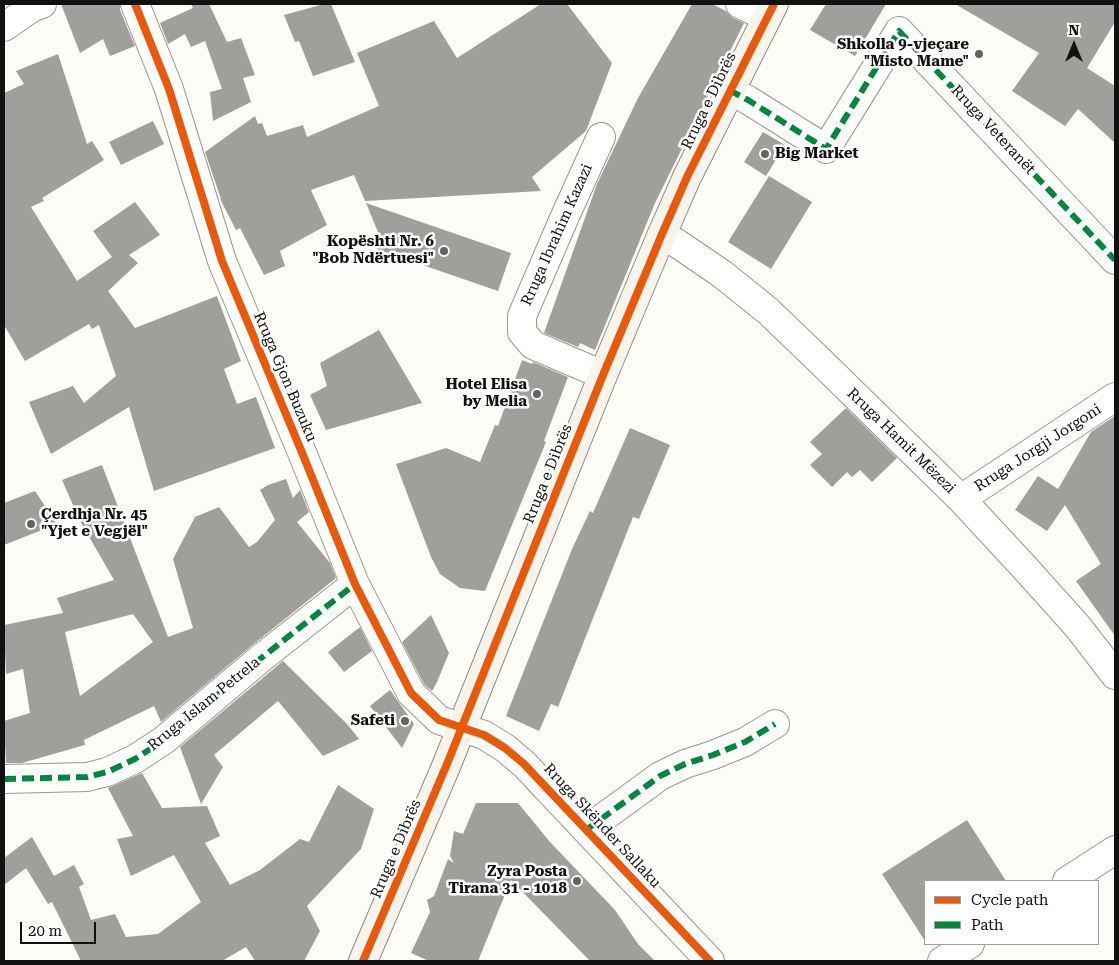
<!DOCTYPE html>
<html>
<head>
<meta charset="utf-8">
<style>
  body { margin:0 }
  #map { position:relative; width:1119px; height:965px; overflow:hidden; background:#fdfcf7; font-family:"Roboto Serif",serif }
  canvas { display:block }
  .frame { position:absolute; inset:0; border:5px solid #111; pointer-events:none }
  .legend { position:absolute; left:924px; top:880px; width:175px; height:65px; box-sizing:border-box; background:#fff; border:1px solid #a0a0a0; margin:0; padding:6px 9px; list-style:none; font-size:15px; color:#111 }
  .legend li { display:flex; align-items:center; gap:10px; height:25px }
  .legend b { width:25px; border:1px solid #a0a0a0 }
  .north { position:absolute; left:1049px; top:20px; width:50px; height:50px; -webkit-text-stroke:4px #fff; paint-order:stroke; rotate:0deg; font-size:14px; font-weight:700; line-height:20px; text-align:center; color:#111 }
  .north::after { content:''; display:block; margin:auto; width:18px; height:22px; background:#111; clip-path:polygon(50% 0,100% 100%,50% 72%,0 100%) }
  .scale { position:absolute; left:20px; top:922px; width:76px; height:22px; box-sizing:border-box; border:2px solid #111; border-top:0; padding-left:6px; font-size:15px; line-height:18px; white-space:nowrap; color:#111; -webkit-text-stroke:4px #fff; paint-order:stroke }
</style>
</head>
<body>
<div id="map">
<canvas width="1119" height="965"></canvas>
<div class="frame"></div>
<ul class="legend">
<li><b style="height:6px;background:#e8590c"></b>Cycle path</li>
<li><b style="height:6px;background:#00873e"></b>Path</li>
</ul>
<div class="north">N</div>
<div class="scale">20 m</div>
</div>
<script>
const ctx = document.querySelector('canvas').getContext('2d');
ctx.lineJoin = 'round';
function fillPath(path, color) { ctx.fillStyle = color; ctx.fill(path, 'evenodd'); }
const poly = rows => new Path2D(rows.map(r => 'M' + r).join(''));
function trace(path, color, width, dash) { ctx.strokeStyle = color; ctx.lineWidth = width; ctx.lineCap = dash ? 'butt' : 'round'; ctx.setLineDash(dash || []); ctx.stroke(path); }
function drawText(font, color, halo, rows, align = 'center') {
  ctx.font = font + ' "Roboto Serif",serif'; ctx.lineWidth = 5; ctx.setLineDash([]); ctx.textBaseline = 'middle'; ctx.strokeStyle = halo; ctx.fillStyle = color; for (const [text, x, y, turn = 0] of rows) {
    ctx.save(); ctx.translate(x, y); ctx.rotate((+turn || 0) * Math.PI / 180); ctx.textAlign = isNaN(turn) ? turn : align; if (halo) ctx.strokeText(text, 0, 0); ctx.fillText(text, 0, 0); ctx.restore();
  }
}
fillPath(poly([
  [61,4,120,4,120,10,135,46,110,56,103,39,80,53],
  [191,4,209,4,227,42,241,38,255,75,243,78,251,102,213,121,210,92,222,89,205,41,191,47,185,34,168,44,160,23,193,8],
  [324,4,331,4,355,62,313,76,299,41,295,42,284,15],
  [541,4,567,4,612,63,586,131,532,177,541,191,365,201,354,175,311,190,327,225,280,251,285,266,264,275,240,228,236,230,220,199,221,199,205,152,255,116,258,124,262,123,267,136,303,125,307,137,379,106,357,53,434,21,457,58],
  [692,4,712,4,726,11,733,18,744,23,655,203,595,350,580,343,578,347,544,333,597,184,638,98],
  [826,4,886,4,855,56,810,30],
  [955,4,1115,4,1115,22,1087,68,1115,86,1115,143,1078,109,1065,126,1012,91,1039,53],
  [58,54,87,144,92,141,104,160,42,198,44,201,31,207,77,281,112,257,93,231,135,202,160,235,129,255,138,263,108,291,135,328,217,296,241,361,224,369,237,404,256,397,275,448,154,491,129,407,51,454,29,402,73,386,84,403,116,376,99,325,92,329,89,324,25,361,4,325,4,93,24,84,16,71],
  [153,121,164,144,121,165,109,142],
  [763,132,785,145,766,176,744,162],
  [769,176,812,202,771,269,728,242],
  [366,203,511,253,498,291,376,249,380,237],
  [379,330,422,403,326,430,310,395,327,386,320,363],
  [522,360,532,364,533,362,568,377,544,441,546,442,485,591,460,588,440,574,431,557,396,464,446,448,480,462,495,425,498,426],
  [846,408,897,458,872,482,860,470,852,477,847,472,832,487,810,465,822,454,810,442],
  [1115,416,1115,636,1076,581,1101,564,1065,505,1047,531,1015,510,1038,476,1058,489,1091,432],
  [630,428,670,445,639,519,633,517,558,707,551,704,539,731,506,716,572,549,590,511,593,513],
  [102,465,168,637,193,628,173,559,195,517,219,507,249,547,257,542,275,520,260,490,268,485,286,479,293,498,300,490,309,512,297,522,330,563,336,578,250,647,161,722,154,706,84,740,85,745,22,763,6,763,4,721,30,713,23,669,6,674,4,625,63,613,57,598,114,580,80,521,62,480],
  [133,614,153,642,80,696,65,632],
  [35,491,57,524,4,545,4,503],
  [431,615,449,653,437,682,432,691,424,684,402,642],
  [360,627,372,651,344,672,328,652],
  [283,661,348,725,359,739,323,756,278,701,214,755,223,767,201,804,180,747],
  [390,690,414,724,402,748,370,706],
  [142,773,162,808,207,806,220,836,205,843,230,885,260,870,300,839,309,842,338,785,374,809,361,849,307,906,320,931,304,961,255,961,246,947,222,961,81,961,52,902,48,904,26,868,4,885,4,858,32,837,54,876,74,865,84,884,79,887,91,920,115,914,126,937,158,934,201,902,174,855,131,876,117,839,133,836,108,788],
  [476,803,518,803,550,842,615,910,638,944,655,961,590,961,511,880,478,961,429,961,411,953,430,912,427,900,434,896,448,859,454,863,450,856,454,831,463,834],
  [967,820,1006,881,925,881,925,941,882,874]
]), '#a19f9c');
const minor = poly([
  [135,4,169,89,222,261,303,455,355,584,411,693,439,720,484,735,505,748,524,764,710,961],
  [740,4,766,17],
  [4,27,33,7,42,4],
  [729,90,748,100,826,149,899,31,1115,260],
  [601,137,566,214,522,316,522,332,533,345,603,375],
  [662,234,681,246,722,274,768,311,816,357,961,499,1025,568,1078,627,1115,675],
  [961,499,1115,397],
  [4,779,87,777,107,772,135,759,164,740,260,659,355,584],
  [586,830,660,776,685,764,713,755,745,742,775,724],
  [1067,881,1115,850],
  [942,961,970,944]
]);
const secondary = poly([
  [363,961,447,764,603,375,662,234,687,177,774,4]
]);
trace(minor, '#979795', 30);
trace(secondary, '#8e8d8b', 30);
trace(minor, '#fffffe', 28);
trace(secondary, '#f6f4eb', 28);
trace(poly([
  [729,90,748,100,826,149,899,31,1115,260],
  [4,779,87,777,107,772,135,759,164,740,260,659,355,584],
  [586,830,660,776,685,764,713,755,745,742,775,724]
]), '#00873e', 6, [12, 6]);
trace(poly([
  [135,4,169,89,222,261,303,455,355,584,411,693,439,720,484,735,505,748,524,764,710,961],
  [363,961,447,764,603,375,662,234,687,177,774,4]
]), '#e8590c', 8);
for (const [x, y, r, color] of [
  [979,54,5,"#646362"],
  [765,154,5,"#646362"],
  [444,251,5,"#646362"],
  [537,394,5,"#646362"],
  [31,524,5,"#646362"],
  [405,721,5,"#646362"],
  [577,881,5,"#646362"]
]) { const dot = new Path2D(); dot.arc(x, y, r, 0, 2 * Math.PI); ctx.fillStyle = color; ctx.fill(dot); trace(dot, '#fff', 2); }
drawText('bold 15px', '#111', '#fff', [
  ["Shkolla 9-vjeçare",969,45],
  ["\"Misto Mame\"",969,62],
  ["Big Market",775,154,"left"],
  ["Kopështi Nr. 6",434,242],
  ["\"Bob Ndërtuesi\"",434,259],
  ["Hotel Elisa",527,385],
  ["by Melia",527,402],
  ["Çerdhja Nr. 45",41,515,"left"],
  ["\"Yjet e Vegjël\"",41,532,"left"],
  ["Safeti",395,721],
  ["Zyra Posta",567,872],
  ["Tirana 31 - 1018",567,889]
], 'right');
drawText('15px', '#111', '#fff', [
  ["Rruga e Dibrës",709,101,-64],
  ["Rruga Veteranët",993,130,47],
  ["Rruga Ibrahim Kazazi",557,235,-66],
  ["Rruga Gjon Buzuku",285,377,67],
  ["Rruga Hamit Mëzezi",901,441,44],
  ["Rruga Jorgji Jorgoni",1038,448,-33],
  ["Rruga e Dibrës",548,474,-68],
  ["Rruga Islam Petrela",204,704,-39],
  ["Rruga Skënder Sallaku",602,826,47],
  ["Rruga e Dibrës",396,849,-67]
]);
</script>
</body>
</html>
